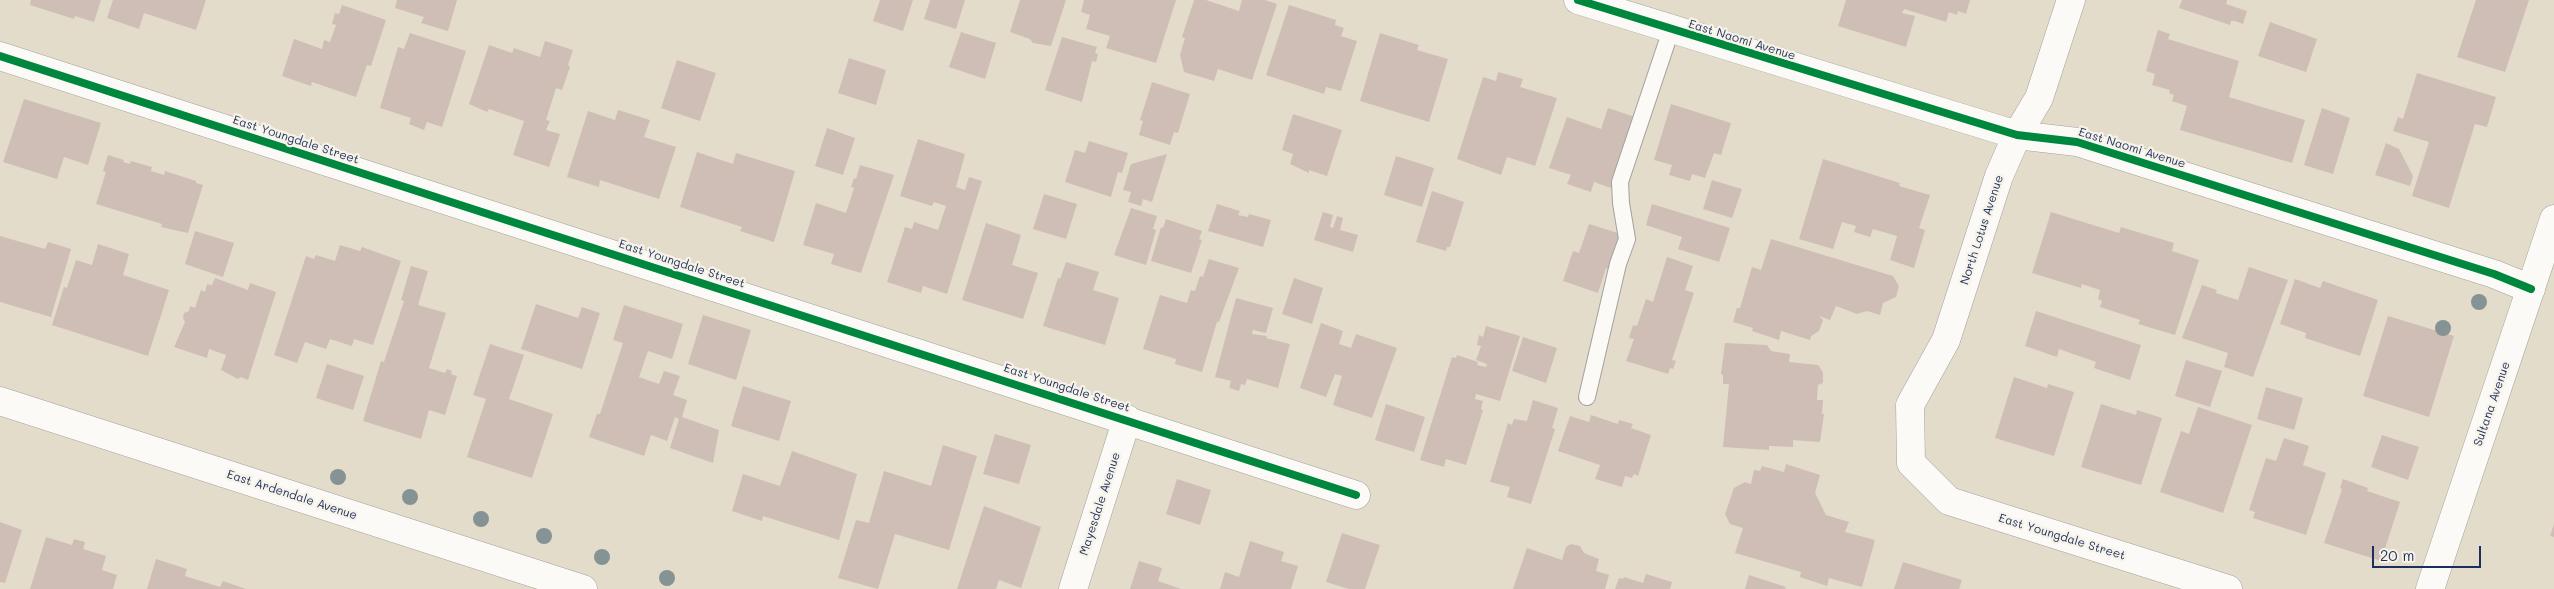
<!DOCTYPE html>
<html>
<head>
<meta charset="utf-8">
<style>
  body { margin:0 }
  #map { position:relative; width:2554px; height:589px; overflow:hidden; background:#e4dcca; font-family:Mali,sans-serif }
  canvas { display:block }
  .scale { position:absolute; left:2372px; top:546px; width:109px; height:22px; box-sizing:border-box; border:2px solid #1b2f5e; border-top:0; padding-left:6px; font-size:15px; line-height:18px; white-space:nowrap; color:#1b2f5e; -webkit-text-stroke:4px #f7f3e8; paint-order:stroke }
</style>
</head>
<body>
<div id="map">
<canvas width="2554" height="589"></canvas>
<div class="scale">20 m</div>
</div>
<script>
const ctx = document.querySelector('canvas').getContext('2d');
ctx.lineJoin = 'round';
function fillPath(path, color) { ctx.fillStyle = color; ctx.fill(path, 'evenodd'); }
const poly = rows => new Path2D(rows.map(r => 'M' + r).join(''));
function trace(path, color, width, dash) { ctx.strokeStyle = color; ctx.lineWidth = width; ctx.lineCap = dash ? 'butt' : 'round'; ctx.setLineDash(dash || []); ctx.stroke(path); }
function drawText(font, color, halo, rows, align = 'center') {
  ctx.font = font + ' Mali,sans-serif'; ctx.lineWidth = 4.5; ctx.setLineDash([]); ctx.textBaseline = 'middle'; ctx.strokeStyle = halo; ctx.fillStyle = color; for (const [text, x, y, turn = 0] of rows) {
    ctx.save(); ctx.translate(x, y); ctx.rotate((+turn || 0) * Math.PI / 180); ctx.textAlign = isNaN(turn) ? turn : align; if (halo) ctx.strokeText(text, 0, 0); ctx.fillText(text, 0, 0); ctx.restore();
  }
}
fillPath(poly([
  [31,0,101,0,94,22,75,16,74,19,30,5],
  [113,0,206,0,196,30,144,13,139,29,107,18],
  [397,0,457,0,448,31,421,23,424,17,395,8],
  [880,0,913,0,903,31,873,21],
  [930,0,965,0,956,29,924,19],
  [1020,0,1066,0,1051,46,1033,43,1030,39,1010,32],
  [1084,0,1176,0,1156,63,1106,48,1110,36,1086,29,1090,15,1081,12],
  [1194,0,1206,0,1239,11,1242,0,1265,0,1277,4,1252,80,1218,69,1214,81,1184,72,1180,55,1185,38,1182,37],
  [1846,0,1970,0,1966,14,1958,11,1957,15,1949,12,1946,22,1904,9,1902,13,1915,16,1906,47,1838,26],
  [2182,0,2227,0,2226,4,2247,11,2243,24,2235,21,2231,21,2230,25,2179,8],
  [2476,0,2529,0,2505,72,2457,57],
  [342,5,386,20,371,66,367,65,356,97,312,82,311,86,282,76,294,39,322,49,324,40,330,42,336,25,332,24,335,13,339,14],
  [1289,5,1336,20,1335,25,1344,28,1341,36,1357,41,1341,91,1326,87,1324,94,1266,75],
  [2270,22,2317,39,2306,72,2258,56],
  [2158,30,2170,34,2168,39,2239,61,2229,97,2305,120,2292,163,2180,130,2187,106,2172,101,2174,95,2169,93,2170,90,2152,85,2155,74,2146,71],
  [961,32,996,43,985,79,949,67],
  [410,33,466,51,442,127,427,122,424,130,409,124,411,118,380,108,398,47,404,49],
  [1380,33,1419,45,1417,50,1448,59,1429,122,1360,101],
  [1062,37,1097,47,1095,53,1098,54,1096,62,1092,61,1082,102,1045,90],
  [545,41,573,50,568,65,570,67,562,90,556,88,546,120,550,121,546,130,560,134,549,167,513,155,524,121,489,109,487,112,469,104,489,45,512,53,514,48,540,57],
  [849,58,886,70,876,105,838,93],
  [677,60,716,73,700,121,661,108],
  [1498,72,1523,79,1520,87,1557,98,1535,166,1507,157,1501,175,1457,159,1483,77,1496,81],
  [2417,73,2496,97,2487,127,2475,124,2449,208,2412,196,2429,142,2393,131,2398,117,2403,119],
  [1152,82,1190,94,1178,133,1174,132,1170,145,1139,135,1143,121,1140,120],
  [24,99,101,123,88,165,64,157,57,179,3,162],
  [1671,104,1731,123,1721,155,1714,153,1705,178,1692,174,1690,181,1669,175,1672,165,1654,160],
  [1608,108,1635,117,1611,188,1594,182,1591,192,1567,184,1571,175,1549,168,1567,117,1601,129],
  [2322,108,2350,118,2333,174,2304,165],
  [618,110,650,120,644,137,676,147,659,199,600,180,599,187,567,177,588,111,615,120],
  [1293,114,1342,130,1327,176,1309,170,1309,173,1290,164,1293,154,1282,150],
  [827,128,855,138,843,175,815,166],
  [918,139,965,154,956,187,965,190,969,177,982,181,947,294,923,286,921,293,887,282,905,227,912,229,914,222,938,230,946,206,934,202,932,206,900,196],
  [1089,141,1128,153,1122,173,1118,172,1111,197,1065,182,1075,150,1085,153],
  [2386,143,2399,149,2413,176,2410,186,2375,175],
  [697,152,733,164,736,153,795,171,774,242,740,231,742,227,680,207],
  [1167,154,1152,202,1143,199,1141,206,1128,202,1131,192,1123,190,1131,164],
  [108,155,124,160,123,162,130,164,131,161,152,167,151,171,164,175,165,171,196,181,196,183,203,185,188,233,161,227,162,224,96,204,106,172,103,171],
  [1396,156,1434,168,1422,207,1384,195],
  [1823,159,1900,183,1899,186,1930,195,1919,228,1925,230,1914,268,1890,260,1897,236,1873,229,1870,237,1854,232,1856,226,1842,222,1833,249,1799,239],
  [860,165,894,175,861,273,831,264,834,254,803,245,816,203,846,213,854,188,851,187,854,178,856,179],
  [1712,180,1742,189,1732,218,1703,209],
  [1432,191,1464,202,1450,247,1447,247,1446,251,1416,242],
  [1044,194,1077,204,1066,239,1033,229],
  [1217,204,1240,211,1238,215,1248,217,1249,214,1271,220,1263,247,1208,231],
  [1652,204,1730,228,1719,262,1678,249,1682,237,1646,225],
  [1131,208,1157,216,1153,229,1156,230,1146,265,1114,255],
  [1323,212,1333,215,1330,227,1333,228,1337,216,1343,218,1340,230,1358,235,1353,252,1314,240],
  [2051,212,2119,233,2121,227,2174,243,2172,251,2199,260,2175,335,2138,324,2140,320,2100,307,2102,301,2098,299,2100,290,2082,284,2081,288,2032,273],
  [1166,219,1202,231,1199,239,1202,240,1191,273,1151,261,1161,227,1163,228],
  [986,223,1021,235,1012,265,1038,273,1023,319,962,300],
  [1589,224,1621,234,1609,270,1606,268,1598,293,1563,281,1573,251,1579,253],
  [195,231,234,243,223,277,185,264],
  [0,236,45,249,48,242,71,249,51,317,0,302],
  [1771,239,1893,276,1899,286,1896,297,1883,303,1880,315,1867,311,1857,314,1836,306,1830,320,1819,316,1823,320,1819,331,1811,336,1810,340,1781,331,1779,340,1752,331,1753,328,1733,322,1737,308,1740,308,1752,267,1761,270],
  [98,244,129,254,123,275,169,290,148,356,52,325,64,287,67,288,76,260,92,265],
  [340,245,360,251,362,247,401,261,373,345,354,339,352,346,330,339,326,349,305,342,297,363,274,355,306,256,314,259,316,255,335,261],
  [1667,257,1693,266,1685,290,1694,293,1672,360,1676,361,1673,369,1670,368,1668,374,1626,361,1634,339,1629,338,1633,325,1637,326,1646,299,1653,302],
  [1209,259,1239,268,1219,322,1217,322,1202,372,1175,364,1176,359,1143,349,1160,295,1187,303,1191,290,1195,291,1200,276,1203,277],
  [1066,262,1099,272,1093,290,1119,298,1105,345,1043,326,1058,278,1060,279],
  [411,266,428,271,418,305,446,313,429,368,445,373,447,369,452,371,451,374,457,376,445,415,429,410,421,439,363,421,381,361,384,362,404,301,401,300],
  [2249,267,2288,280,2253,377,2224,367,2228,353,2182,338,2202,285,2217,290,2216,293,2238,300],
  [215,278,248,290,250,283,276,292,248,380,241,377,238,379,221,370,226,355,209,349,207,358,174,347,185,322,183,318,184,313,189,311,190,306,195,308,201,290,205,292,207,284,212,285],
  [1294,278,1323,288,1312,324,1282,314],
  [2295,279,2320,288,2323,281,2378,300,2360,356,2305,338,2306,333,2280,324],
  [1236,298,1273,308,1266,333,1253,330,1252,334,1267,336,1266,338,1290,344,1278,388,1247,379,1245,385,1241,384,1239,391,1229,388,1231,381,1215,377],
  [536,304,578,318,582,307,600,313,582,369,521,349],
  [624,305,683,324,672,359,648,351,639,377,659,384,664,371,680,376,673,395,687,400,682,417,719,430,713,463,670,448,679,419,675,417,667,441,651,435,644,456,589,437,597,414,600,414,623,343,613,340],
  [2036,311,2141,345,2130,380,2094,368,2096,362,2059,349,2057,357,2025,346],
  [703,315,751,330,736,380,688,364],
  [2388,316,2454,336,2429,417,2363,396],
  [1321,323,1343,331,1339,344,1351,348,1356,334,1397,348,1372,418,1333,405,1342,376,1335,374,1326,397,1300,388],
  [1486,326,1520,336,1500,401,1476,394,1475,399,1483,401,1481,409,1483,410,1466,465,1446,459,1444,467,1420,460,1452,357,1456,358,1457,355,1478,362,1477,365,1486,367,1487,364,1476,360,1481,346,1477,345,1479,335,1483,337],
  [1523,337,1557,348,1546,383,1512,371],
  [1725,343,1767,345,1771,351,1790,354,1789,362,1818,365,1823,372,1823,383,1818,385,1817,400,1823,400,1822,414,1824,414,1820,442,1793,440,1793,447,1769,446,1769,450,1723,447,1729,384,1723,384,1723,375,1721,374],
  [490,344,524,355,509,399,553,414,532,478,467,457,486,399,473,395],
  [2186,360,2222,371,2210,407,2175,396],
  [327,364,364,376,353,410,316,398],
  [2014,377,2047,388,2048,384,2074,392,2054,456,1995,438],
  [743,386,791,401,779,441,731,426],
  [2266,387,2303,398,2294,430,2257,419],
  [1533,400,1558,408,1552,428,1555,429,1531,504,1507,497,1510,487,1490,482,1508,423,1512,425,1514,419,1527,421],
  [1386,404,1425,417,1414,452,1375,440],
  [2101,404,2136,415,2137,410,2162,418,2141,485,2081,467],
  [2198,407,2252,425,2223,513,2160,492,2181,431,2189,434],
  [1591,415,1618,424,1619,420,1633,424,1631,428,1651,435,1638,476,1634,474,1632,478,1625,476,1622,487,1595,479,1600,465,1558,451,1570,416,1589,422],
  [995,434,1031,445,1019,484,983,474],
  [2382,435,2419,447,2408,480,2371,467],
  [2284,438,2309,446,2303,465,2326,473,2306,535,2253,518,2255,512,2249,510,2266,458,2276,461],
  [943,445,977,456,949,550,895,534,878,589,838,578,856,520,869,523,884,471,931,486],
  [792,451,857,474,839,540,763,516,762,521,732,511,743,474,780,486],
  [1786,464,1820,475,1815,493,1826,515,1849,522,1845,532,1875,540,1862,587,1829,578,1827,586,1800,577,1801,572,1735,553,1743,528,1730,524,1725,514,1734,488,1745,482,1751,484,1754,470,1760,471,1762,466,1784,472],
  [1177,479,1211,490,1200,525,1166,514],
  [2343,479,2368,488,2367,491,2400,502,2381,561,2324,543,2342,489,2340,488],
  [984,506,1041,527,1021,588,999,580,996,589,957,589],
  [0,522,22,530,5,583,0,582],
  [2554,524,2554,537,2550,536],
  [1342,533,1380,545,1365,589,1349,589,1326,582],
  [46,537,72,545,74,539,85,542,83,549,106,556,102,570,117,575,113,589,30,589],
  [1250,541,1284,552,1281,561,1298,566,1291,589,1220,589,1225,572,1239,577],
  [1571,544,1580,546,1584,553,1599,559,1596,571,1609,575,1605,589,1513,589,1527,548,1562,560,1566,547],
  [156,559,187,569,185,576,220,587,223,581,246,589,147,589],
  [1139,561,1162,568,1158,581,1181,589,1130,589],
  [1903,562,1962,580,1959,589,1894,589],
  [1646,574,1672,582,1670,589,1615,589,1619,578,1623,579,1624,577,1643,583],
  [1749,575,1786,587,1785,589,1745,589]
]), '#cfbeb5');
const lane = poly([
  [1587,397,1618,264,1627,239,1621,203,1620,182,1671,30]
]);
const street = poly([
  [1578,0,2017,135,2077,142,2494,274,2531,289],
  [2071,0,2039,98,2017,135,1999,176,1946,340,1910,405,1911,463,1949,501,2228,589],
  [0,56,1356,495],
  [0,401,583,589],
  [1073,589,1127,419],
  [2430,589,2554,219]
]);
trace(lane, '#a3a19c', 18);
trace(street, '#a3a19c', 29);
trace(lane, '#fbfaf7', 16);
trace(street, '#fbfaf7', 28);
trace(poly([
  [1578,0,2017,135,2077,142,2494,274,2531,289],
  [0,56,1356,495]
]), '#00873e', 8);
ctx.fillStyle = '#869394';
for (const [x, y] of [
  [2479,302],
  [2443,328],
  [338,477],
  [410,497],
  [481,519],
  [544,536],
  [602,557],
  [667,578]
]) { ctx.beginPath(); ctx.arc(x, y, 8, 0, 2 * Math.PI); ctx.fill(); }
drawText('12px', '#1b2f5e', '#f7f3e8', [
  ["East Naomi Avenue",1742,40,17],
  ["East Youngdale Street",296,140,18],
  ["East Naomi Avenue",2132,148,17],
  ["North Lotus Avenue",1982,230,-72],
  ["East Youngdale Street",682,264,18],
  ["East Youngdale Street",1067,388,18],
  ["Sultana Avenue",2492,404,-71],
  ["East Ardendale Avenue",292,495,18],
  ["Mayesdale Avenue",1100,504,-72],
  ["East Youngdale Street",2062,537,17]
]);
</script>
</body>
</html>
